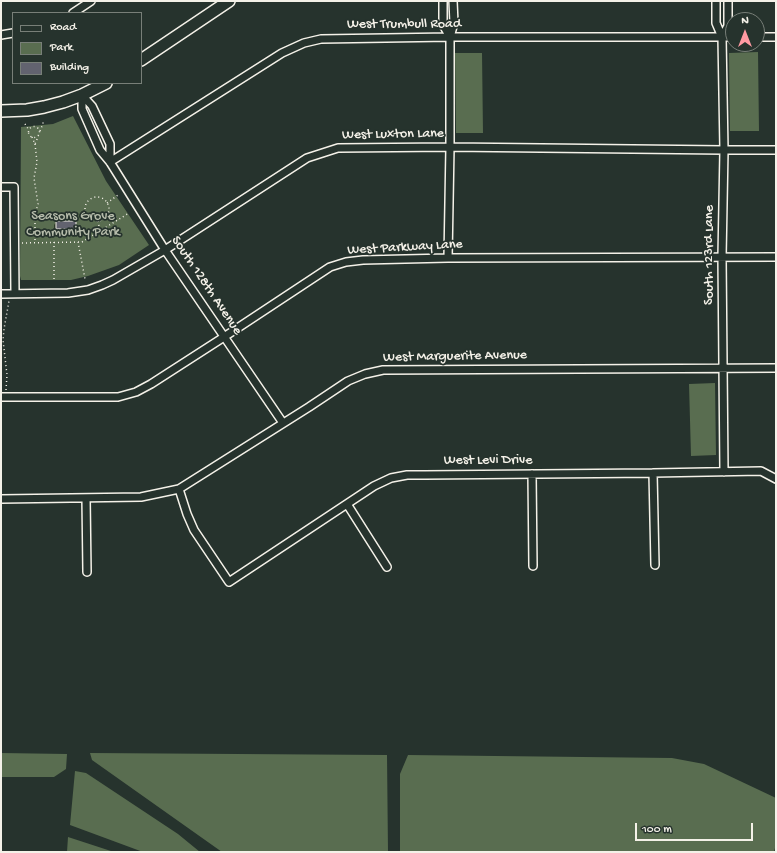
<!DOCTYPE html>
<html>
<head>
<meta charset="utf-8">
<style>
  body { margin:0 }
  #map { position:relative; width:777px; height:853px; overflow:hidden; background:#26332d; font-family:"Gochi Hand",sans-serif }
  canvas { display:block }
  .frame { position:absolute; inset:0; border:2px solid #f4f1e8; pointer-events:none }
  .legend { position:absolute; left:12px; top:12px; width:130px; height:72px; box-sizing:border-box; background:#26332d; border:1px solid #787f78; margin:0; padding:5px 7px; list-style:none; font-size:12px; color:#f4f1e8 }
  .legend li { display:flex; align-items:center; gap:8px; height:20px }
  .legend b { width:20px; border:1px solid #787f78 }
  .north { position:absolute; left:725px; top:12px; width:40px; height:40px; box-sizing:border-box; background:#26332d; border:1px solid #787f78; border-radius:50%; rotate:0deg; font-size:11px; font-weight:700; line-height:16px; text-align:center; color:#f4f1e8 }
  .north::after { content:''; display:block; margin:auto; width:14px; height:18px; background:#ff9aa2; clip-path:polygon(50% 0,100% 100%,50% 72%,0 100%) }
  .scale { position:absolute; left:635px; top:823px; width:118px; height:18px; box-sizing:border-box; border:2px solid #f4f1e8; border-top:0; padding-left:5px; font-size:12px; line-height:14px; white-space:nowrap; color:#f4f1e8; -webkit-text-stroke:3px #26332d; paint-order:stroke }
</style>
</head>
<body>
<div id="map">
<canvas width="777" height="853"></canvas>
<div class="frame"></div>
<ul class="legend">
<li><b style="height:5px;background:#26332d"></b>Road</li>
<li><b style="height:11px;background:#596d50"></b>Park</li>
<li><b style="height:11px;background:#62636f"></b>Building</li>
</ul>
<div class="north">N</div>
<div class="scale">100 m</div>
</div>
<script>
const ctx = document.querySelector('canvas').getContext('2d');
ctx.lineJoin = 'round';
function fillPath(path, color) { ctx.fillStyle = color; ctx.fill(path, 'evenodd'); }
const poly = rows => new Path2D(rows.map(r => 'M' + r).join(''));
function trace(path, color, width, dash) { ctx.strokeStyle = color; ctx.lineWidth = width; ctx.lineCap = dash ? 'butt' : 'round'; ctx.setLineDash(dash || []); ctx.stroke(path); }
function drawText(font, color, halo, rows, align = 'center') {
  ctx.font = font + ' "Gochi Hand",sans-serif'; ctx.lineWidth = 3.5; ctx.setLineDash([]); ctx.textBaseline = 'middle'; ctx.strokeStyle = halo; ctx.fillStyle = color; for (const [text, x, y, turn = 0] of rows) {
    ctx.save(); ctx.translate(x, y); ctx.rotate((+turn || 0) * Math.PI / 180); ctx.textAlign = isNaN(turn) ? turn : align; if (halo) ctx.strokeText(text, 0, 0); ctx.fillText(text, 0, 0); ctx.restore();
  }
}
fillPath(poly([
  [758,52,759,131,730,131,729,53],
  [455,53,482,53,483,133,456,133],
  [73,116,106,181,149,245,119,265,88,276,71,280,21,280,20,276,21,127,53,124],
  [715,383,716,455,691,456,689,384],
  [1,753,67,754,66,769,54,777,1,777],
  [90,753,387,755,388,852,222,852,92,760],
  [408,755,672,758,704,764,776,798,776,844,774,852,400,852,400,774],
  [75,771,86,773,178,834,200,852,143,852,70,825],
  [68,837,114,852,67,852]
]), '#596d50');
fillPath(poly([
  [56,222,75,229,73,231,54,231,54,225]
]), '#0007');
const building = poly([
  [56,221,76,221,76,229,56,229,56,221]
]);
fillPath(building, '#62636f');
trace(building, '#f4f1e8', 1);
const street = poly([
  [443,1,443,25,450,37],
  [716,1,716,23,722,37,724,150,722,257,724,472],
  [73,13,91,1],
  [1,35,13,33],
  [722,37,728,26,728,1],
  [757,37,776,37],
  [82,95,82,109,100,150,110,162,165,250,283,423],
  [82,95,92,106,110,144,110,162],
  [110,162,282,53,304,43,321,39,450,37,733,37],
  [1,187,14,187,15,294],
  [448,258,450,147,450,37,454,23,453,1],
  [1,294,68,293,88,290,102,285,113,280,165,250,307,158,338,148,450,147,724,150,776,150],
  [1,397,118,397,136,392,151,384,224,337,330,267,346,262,363,260,448,258,776,257],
  [653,473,655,565],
  [532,474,533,566],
  [179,489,187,514,194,530,229,582,374,486,391,478,407,475,425,475,653,473,761,471,776,479],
  [86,498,87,572],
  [1,499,141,497,179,489,309,407,348,381,365,374,383,370,776,368],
  [347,504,387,567]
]);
const secondary = poly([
  [141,60,229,1],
  [1,111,27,110,44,107,63,102,82,95,106,83]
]);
trace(street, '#f4f1e8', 10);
trace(secondary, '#f4f1e8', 14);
trace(poly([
  [25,124,29,130],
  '28.5 132a5.5 5.5 0 1 1 11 0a5.5 5.5 0 1 1-11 0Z',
  [40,131,43,124,43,122],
  [32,137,35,144,38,137],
  [35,144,37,162,34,178,38,204,35,215,35,242],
  '85 209a12 12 0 1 1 24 0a12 12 0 1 1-24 0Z',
  [107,203,118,195],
  [108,214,117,218,118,220],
  [98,221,100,231],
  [54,242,54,282],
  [78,242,85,279],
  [22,243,82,242,129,213],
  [6,390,7,375,3,340,4,329,9,301]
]), '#f4f1e8', 1.5, [1, 3]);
trace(street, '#26332d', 7);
trace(secondary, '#26332d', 11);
drawText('14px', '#f4f1e8', '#26332d', [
  ["West Trumbull Road",404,25],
  ["West Luxton Lane",393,135,-1],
  ["West Parkway Lane",405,248,-3],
  ["South 123rd Lane",710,255,-90],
  ["South 128th Avenue",206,286,56],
  ["West Marguerite Avenue",455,357,-1],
  ["West Levi Drive",488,461]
]);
drawText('14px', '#b6bcab', '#26332d', [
  ["Seasons Grove",73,217],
  ["Community Park",73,233]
]);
</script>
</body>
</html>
